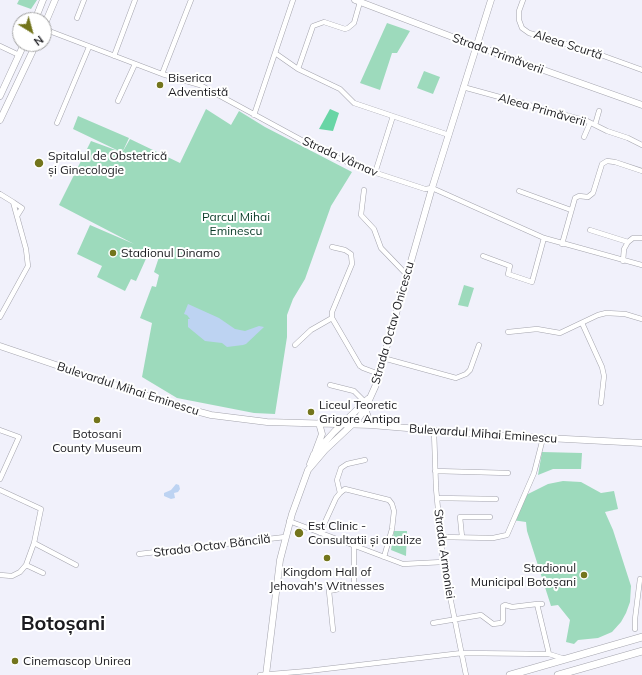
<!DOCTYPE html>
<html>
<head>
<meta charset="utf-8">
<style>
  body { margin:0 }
  #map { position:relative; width:642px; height:675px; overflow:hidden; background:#f1f1fb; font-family:Mulish,sans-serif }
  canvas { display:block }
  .north { position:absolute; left:12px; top:12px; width:40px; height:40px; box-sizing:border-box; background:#fff; border:1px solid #a4a4a5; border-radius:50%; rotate:143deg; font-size:11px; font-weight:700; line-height:16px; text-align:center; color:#1b1b1f }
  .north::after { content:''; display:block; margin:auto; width:14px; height:18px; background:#73751c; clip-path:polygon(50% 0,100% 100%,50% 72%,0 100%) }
</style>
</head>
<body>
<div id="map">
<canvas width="642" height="675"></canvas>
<div class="north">N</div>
</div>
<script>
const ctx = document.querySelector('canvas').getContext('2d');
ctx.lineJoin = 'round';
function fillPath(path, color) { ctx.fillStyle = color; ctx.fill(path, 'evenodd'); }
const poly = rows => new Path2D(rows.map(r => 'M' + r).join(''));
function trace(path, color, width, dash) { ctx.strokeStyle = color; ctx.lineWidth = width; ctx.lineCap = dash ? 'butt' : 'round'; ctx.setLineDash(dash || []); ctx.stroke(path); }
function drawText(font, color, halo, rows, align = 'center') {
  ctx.font = font + ' Mulish,sans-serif'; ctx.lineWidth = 4; ctx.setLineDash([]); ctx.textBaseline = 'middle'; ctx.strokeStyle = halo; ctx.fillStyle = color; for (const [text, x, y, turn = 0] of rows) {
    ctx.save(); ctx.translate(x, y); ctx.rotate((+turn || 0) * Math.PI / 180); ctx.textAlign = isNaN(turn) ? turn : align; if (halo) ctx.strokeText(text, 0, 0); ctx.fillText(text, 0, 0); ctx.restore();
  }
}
fillPath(poly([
  [19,0,37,0,31,9,17,4],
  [387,23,410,31,397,53,392,53,380,90,360,83],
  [424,71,440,77,433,94,417,88],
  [206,109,231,125,239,111,265,127,352,172,331,206,305,279,293,299,287,315,287,337,275,414,254,413,177,398,142,377,152,323,140,318,152,286,156,287,159,275,154,272,159,257,149,252,136,281,131,279,125,291,97,277,102,266,77,254,90,225,134,244,59,205,91,141,121,152,73,129,78,116,129,138,122,153,130,139,180,163],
  [464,285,474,288,468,307,458,305],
  [542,452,582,453,581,469,553,469,538,475],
  [563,481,581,482,601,493,614,491,618,509,605,512,613,530,631,586,630,602,626,613,621,622,612,632,598,638,578,640,574,644,566,642,570,620,558,605,551,606,527,531,526,522,512,520,526,495,548,484],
  [394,531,407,531,406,556,391,550]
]), '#9ddabc');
fillPath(poly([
  [330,109,339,113,333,131,319,129]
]), '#68d5a5');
fillPath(poly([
  [188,304,219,318,235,329,245,331,259,326,264,327,246,344,243,345,227,347,222,343,205,341,188,327,188,319,190,319,187,315,184,314],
  [176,484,179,485,180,489,178,492,174,493,175,498,171,499,164,496,164,493,171,490]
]), '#bdd3f2');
const street = poly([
  [523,0,519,11,519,20,522,28,529,33,590,51,642,70],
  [77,18,84,0],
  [44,29,162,74,200,85,316,148,358,167,419,187,425,189,432,188,544,238,642,265],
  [0,46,19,55],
  [275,53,298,69,340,89,354,103,449,135],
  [114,56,135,0],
  [298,69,313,26,324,22,345,29,348,28,354,23,360,2],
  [162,74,191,0],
  [463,87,587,121,607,131,628,138,642,145],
  [118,101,135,64],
  [254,115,293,0],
  [57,123,89,47],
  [595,125,599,111],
  [584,137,590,123],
  [375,173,393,116],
  [364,190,361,215,374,229,381,248,407,275],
  [519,191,571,210],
  [0,194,13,202,26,249,28,266,0,317],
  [13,202,22,208,17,216],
  [590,230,628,242],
  [562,244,575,198,579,196,588,197,593,193,602,164,607,161,615,162,642,171],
  [332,247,345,250,351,254,352,264,332,312,332,318,360,366,363,368,379,374],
  [483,256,510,266,508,274,532,282,544,238],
  [623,261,624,249,628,242,633,238,642,238],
  [582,323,602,367,604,376,601,403],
  [508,332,537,329,560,333,598,315,606,313,625,314,642,319],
  [295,345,311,330,332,318],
  [383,358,456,378,466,374,470,370,479,345],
  [330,385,354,391,365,402],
  [0,430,19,437,0,479],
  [434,431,436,488,443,562,466,675],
  [435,471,508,473],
  [0,490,41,509,34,543,26,565],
  [340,493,337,480,341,468,347,464,365,460],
  [437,498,496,499],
  [289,521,403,564,443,562],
  [320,533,336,498,340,493,345,489,389,500,392,504,394,511,392,529,384,557],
  [440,537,493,538,507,535,534,473,543,438],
  [462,537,460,517,490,517],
  [34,543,76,565],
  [139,554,285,537],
  [0,575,12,576,20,572,26,565,43,573],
  [542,604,537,604,549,654],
  [433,623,481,615,493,624,501,623,503,621,503,606,505,605,512,607,537,604],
  [635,629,635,619,640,579],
  [333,630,329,591,354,586,354,546],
  [260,675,308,671,462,653,549,654,565,659]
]);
const secondary = poly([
  [355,0,476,46,642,105],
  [35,20,43,0],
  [44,26,55,0],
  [0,96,24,44],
  [0,120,36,44],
  [0,346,177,406,211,415,267,422,371,425,490,435,642,443],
  [365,409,371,425],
  [316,450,322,434,319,423],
  [310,464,314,454,334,432,368,399],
  [266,675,280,560,292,514,308,470,325,450,358,419,365,409,375,387,432,188,491,0]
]);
const primary = poly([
  [510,675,642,637],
  [558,675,642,651]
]);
trace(street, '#a4a4ad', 5.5);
trace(secondary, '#a4a4ad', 7);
trace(primary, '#a4a4ad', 8);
trace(street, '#fff', 4.5);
trace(secondary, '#fff', 6);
trace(primary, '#fff', 7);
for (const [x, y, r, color] of [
  [160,85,4,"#73751c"],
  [39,163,5,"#73751c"],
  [113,253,4,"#73751c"],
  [311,412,4,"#73751c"],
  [97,420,4,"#73751c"],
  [299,533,5,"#73751c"],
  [327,558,4,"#73751c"],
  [584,575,4,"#73751c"],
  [15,661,4,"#73751c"]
]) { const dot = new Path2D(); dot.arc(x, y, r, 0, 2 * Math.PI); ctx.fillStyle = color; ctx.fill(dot); trace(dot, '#fff', 1.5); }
drawText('12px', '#1b1b1f', '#fff', [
  ["Aleea Scurtă",568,45,18],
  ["Strada Primăverii",498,54,20],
  ["Aleea Primăverii",542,110,16],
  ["Strada Vârnav",340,157,24],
  ["Strada Octav Onicescu",393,323,-74],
  ["Bulevardul Mihai Eminescu",128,389,18],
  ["Bulevardul Mihai Eminescu",483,434,4],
  ["Strada Octav Băncilă",212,546,-7],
  ["Strada Armoniei",444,554,82]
]);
drawText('12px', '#1b1b1f', '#fff', [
  ["Biserica",168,78],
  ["Adventistă",168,92],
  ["Spitalul de Obstetrică",48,156],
  ["și Ginecologie",48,170],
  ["Stadionul Dinamo",121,253],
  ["Liceul Teoretic",319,405],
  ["Grigore Antipa",319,419],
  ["Botosani",97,434,"center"],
  ["County Museum",97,448,"center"],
  ["Est Clinic -",308,526],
  ["Consultatii și analize",308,540],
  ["Stadionul",576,568,"right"],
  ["Municipal Botoșani",576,582,"right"],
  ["Kingdom Hall of",327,572,"center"],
  ["Jehovah's Witnesses",327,586,"center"],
  ["Cinemascop Unirea",23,661]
], 'left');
drawText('12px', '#093a27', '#fff', [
  ["Parcul Mihai",236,217],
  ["Eminescu",236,231]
]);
drawText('bold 20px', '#1b1b1f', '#fff', [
  ["Botoșani",63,624]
]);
</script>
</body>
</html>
